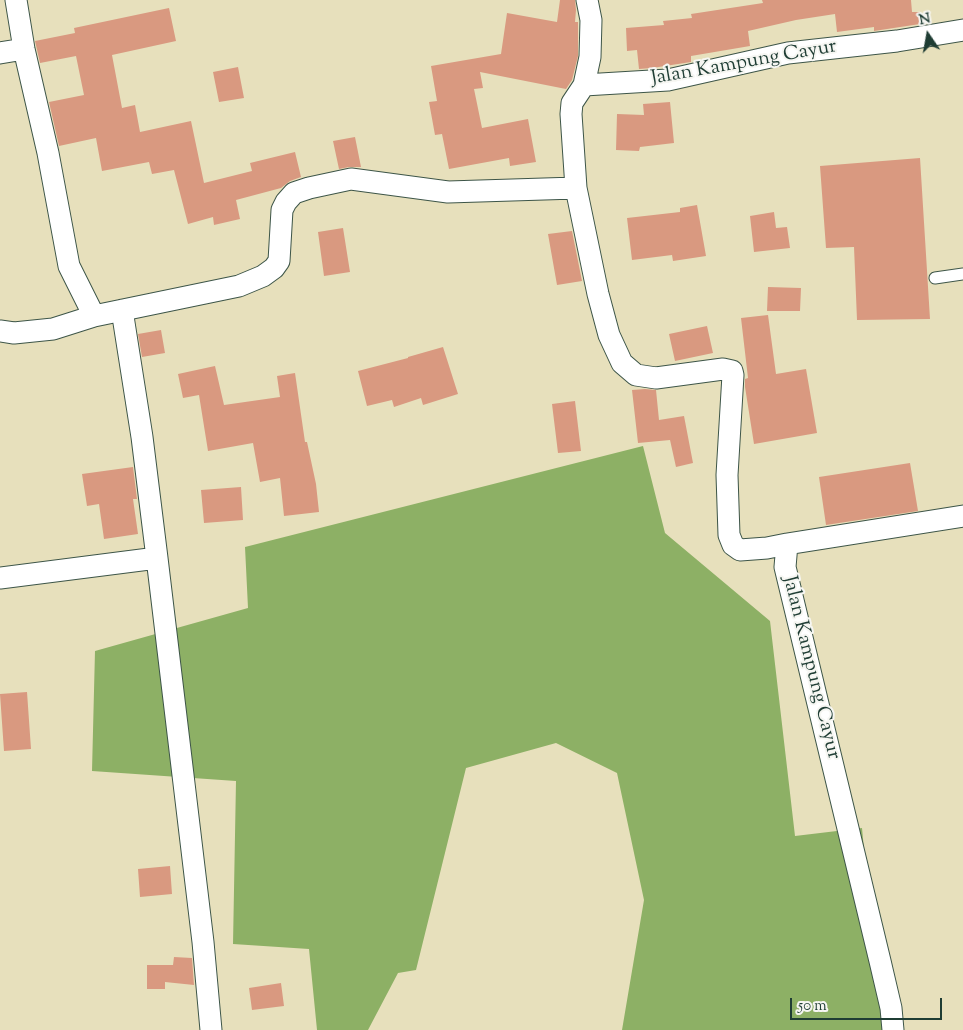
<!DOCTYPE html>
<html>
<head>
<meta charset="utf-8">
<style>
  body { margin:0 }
  #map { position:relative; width:963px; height:1030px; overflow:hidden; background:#e7e0bc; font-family:"Sorts Mill Goudy",serif }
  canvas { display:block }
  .north { position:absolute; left:903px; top:10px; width:50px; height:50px; -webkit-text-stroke:4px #f6f6f2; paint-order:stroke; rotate:348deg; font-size:14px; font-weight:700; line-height:20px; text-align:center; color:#1f3d34 }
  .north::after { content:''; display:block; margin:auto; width:18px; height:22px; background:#1f3d34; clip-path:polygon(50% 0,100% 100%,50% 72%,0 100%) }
  .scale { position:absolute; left:790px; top:998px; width:152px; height:22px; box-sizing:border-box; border:2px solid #1f3d34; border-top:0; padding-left:6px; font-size:15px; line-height:18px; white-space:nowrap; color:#1f3d34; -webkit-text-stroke:4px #f6f6f2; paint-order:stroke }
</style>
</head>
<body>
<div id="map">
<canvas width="963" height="1030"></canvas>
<div class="north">N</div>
<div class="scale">50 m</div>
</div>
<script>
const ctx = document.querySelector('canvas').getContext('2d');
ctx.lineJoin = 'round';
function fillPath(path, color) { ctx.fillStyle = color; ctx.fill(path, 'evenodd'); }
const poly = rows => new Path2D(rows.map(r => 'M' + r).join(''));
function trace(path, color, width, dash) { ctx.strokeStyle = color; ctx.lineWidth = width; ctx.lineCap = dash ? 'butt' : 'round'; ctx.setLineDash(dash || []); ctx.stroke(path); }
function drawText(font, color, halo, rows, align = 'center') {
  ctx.font = font + ' "Sorts Mill Goudy",serif'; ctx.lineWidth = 4; ctx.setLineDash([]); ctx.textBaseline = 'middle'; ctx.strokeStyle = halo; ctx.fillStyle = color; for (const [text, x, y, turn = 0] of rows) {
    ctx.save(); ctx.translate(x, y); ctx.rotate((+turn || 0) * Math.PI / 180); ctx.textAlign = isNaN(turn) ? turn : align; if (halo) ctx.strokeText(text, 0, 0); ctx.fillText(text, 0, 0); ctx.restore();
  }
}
fillPath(poly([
  [643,446,665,533,770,621,795,836,862,828,876,980,889,1030,622,1030,644,900,617,773,556,743,466,768,416,970,398,973,368,1030,317,1030,309,949,233,944,236,781,92,771,95,651,248,608,245,547]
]), '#8db065');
fillPath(poly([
  [560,0,575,0,576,10,575,22,578,22,578,56,572,80,566,89,480,72,483,88,474,89,482,128,528,119,536,162,510,166,509,158,449,169,442,134,435,135,429,102,437,101,431,66,501,54,507,13,557,22],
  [762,0,911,0,912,12,920,12,920,24,874,31,874,27,837,32,835,14,796,20,748,31,750,46,691,56,691,62,652,68,639,69,637,50,627,51,626,28,664,25,663,21,692,18,691,14,763,3],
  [169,8,176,41,112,55,122,108,135,105,140,132,191,121,204,183,252,171,250,163,295,152,301,177,290,181,281,188,236,200,240,219,214,225,213,217,188,224,174,170,152,174,149,162,102,171,96,138,59,146,49,102,84,95,76,56,40,63,35,41,75,33,74,28],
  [238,67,244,98,219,102,213,72],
  [670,102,674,143,640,147,639,151,616,150,617,114,644,115,643,104],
  [355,137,361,167,349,167,339,169,333,141],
  [920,158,930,319,857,320,854,247,826,248,820,166],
  [697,205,706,256,673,261,672,255,632,260,627,218,680,212,680,208],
  [774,212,776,228,787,227,790,248,754,252,750,216],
  [343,228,350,272,324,276,318,232],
  [572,231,582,281,557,285,548,234],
  [768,287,801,288,800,311,767,311],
  [768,315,776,374,806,369,817,433,754,444,745,387,745,379,748,378,741,318],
  [707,326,713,353,675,361,669,334],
  [161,330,165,353,142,357,138,334],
  [443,347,458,394,423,405,421,398,394,407,392,400,367,406,358,371,408,358,408,357],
  [215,366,224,405,280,397,277,376,295,373,305,442,307,442,316,484,319,512,284,516,280,478,260,482,253,443,208,451,199,395,183,398,178,374],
  [645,389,656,390,659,420,684,416,693,463,676,467,670,440,638,443,632,390],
  [575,401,581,451,558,453,552,404],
  [910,463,918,511,826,525,819,477],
  [133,467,137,499,133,499,138,534,104,539,99,504,87,506,82,474],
  [241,487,243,520,204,523,201,490],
  [27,692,31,749,4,751,0,694],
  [170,866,172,894,140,897,138,869],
  [174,957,192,958,194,985,165,982,165,989,147,989,147,965,173,965],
  [281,983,284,1006,252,1010,249,988]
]), '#d99980');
const lane = poly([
  [935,278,963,274]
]);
const street = poly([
  [16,0,24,49,48,153,69,266,94,316,239,286,263,276,274,268,279,261,282,210,286,202,294,193,309,188,351,179,448,192,576,188],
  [587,0,591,20,590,57,584,85,668,80,788,53,897,41,963,30],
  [0,53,24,49],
  [584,85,572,103,571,114,576,188,598,294,609,335,622,363,636,375,656,378,723,369,732,371,733,375,727,475,729,535,733,545,740,550,767,548,787,544,785,567,880,961,891,1008,893,1030],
  [122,310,142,437,157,558,203,942,211,1030],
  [0,331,14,333,53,329,94,316],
  [787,544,963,516],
  [0,578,157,558]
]);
trace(lane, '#3d5548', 13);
trace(street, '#3d5548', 23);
trace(lane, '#fff', 11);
trace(street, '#fff', 21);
drawText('20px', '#1f3d34', '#f6f6f2', [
  ["Jalan Kampung Cayur",744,64,-10],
  ["Jalan Kampung Cayur",810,668,76]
]);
</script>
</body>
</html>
